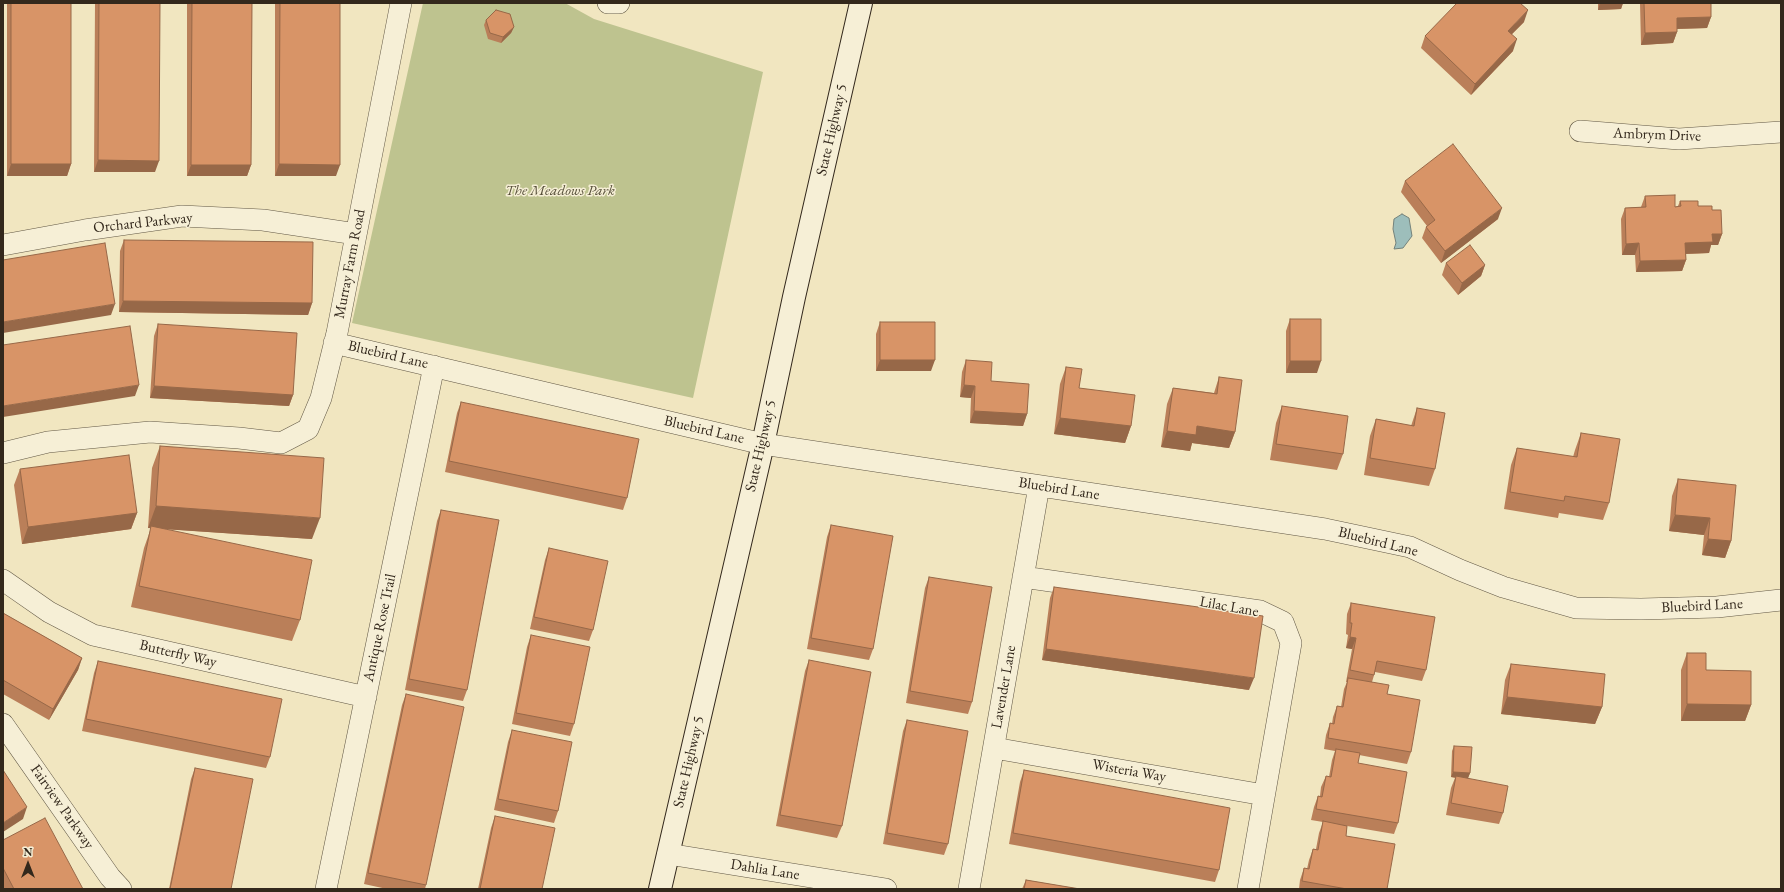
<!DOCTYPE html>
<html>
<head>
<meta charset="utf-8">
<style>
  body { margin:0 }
  #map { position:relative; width:1784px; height:892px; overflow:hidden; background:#f1e6c0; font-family:"EB Garamond",serif }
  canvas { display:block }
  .frame { position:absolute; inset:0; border:4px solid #33281c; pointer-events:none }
  .north { position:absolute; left:8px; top:844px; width:40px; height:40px; -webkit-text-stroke:3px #f6efd6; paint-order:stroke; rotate:0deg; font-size:11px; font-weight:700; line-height:16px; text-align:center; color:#33281c }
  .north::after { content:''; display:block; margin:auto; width:14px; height:18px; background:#33281c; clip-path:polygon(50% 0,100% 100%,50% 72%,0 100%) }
</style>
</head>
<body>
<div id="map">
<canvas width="1784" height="892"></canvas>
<div class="frame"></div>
<div class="north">N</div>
</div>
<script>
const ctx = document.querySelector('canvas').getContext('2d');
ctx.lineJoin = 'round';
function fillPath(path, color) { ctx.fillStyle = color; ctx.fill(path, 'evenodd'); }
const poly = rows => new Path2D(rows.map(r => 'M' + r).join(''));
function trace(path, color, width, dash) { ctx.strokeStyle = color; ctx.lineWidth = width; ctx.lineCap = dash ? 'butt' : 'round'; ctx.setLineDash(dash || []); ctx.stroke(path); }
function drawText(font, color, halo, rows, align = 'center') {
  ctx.font = font + ' "EB Garamond",serif'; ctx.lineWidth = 3; ctx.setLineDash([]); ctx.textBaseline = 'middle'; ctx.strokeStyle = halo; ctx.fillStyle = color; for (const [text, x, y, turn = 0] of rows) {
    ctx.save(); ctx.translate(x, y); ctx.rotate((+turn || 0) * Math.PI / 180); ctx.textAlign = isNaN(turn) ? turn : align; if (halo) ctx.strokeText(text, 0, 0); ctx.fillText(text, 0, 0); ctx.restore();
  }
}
fillPath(poly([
  [423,3,565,3,594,19,763,72,693,398,352,323]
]), '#bec38f');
const water = poly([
  [1402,214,1409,218,1412,236,1403,248,1394,249,1396,243,1393,229,1394,219,1402,214]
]);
fillPath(water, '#9dbebb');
trace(water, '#73827b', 1);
const street = poly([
  [608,3,619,3],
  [1580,131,1679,139,1781,132],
  [3,245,85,230,182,216,263,220,356,234],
  [334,343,763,444,1325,529,1410,547,1460,570,1503,587,1576,608,1641,609,1717,607,1781,600],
  [3,453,48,442,150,432,239,438,281,443,308,429,321,398,337,333,401,3],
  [1023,577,1260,611,1283,622,1291,643,1248,889],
  [3,580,49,612,93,635,366,697],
  [3,724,110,877,121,889],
  [994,748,1264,795],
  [668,854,886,889],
  [326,889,434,366],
  [969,889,1039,486]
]);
const secondary = poly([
  [660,889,763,444,794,297,861,3]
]);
trace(street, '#625845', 22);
trace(secondary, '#33281c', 24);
trace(street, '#f6efd6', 21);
trace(secondary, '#f6efd6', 22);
fillPath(poly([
  [7,3,71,3,71,164,67,176,7,176],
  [95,3,160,3,155,172,94,172],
  [187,3,252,3,251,165,247,176,187,176],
  [275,3,340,3,336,176,275,176],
  [1586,3,1623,3,1621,9,1598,10,1598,3],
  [1640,3,1711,3,1711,17,1707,28,1677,29,1677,32,1673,43,1641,45],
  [486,20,514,27,511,33,501,43,488,39,484,25],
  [1524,22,1512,34,1513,51,1471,95,1421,48,1425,36],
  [1405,181,1498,219,1441,263,1422,238,1426,227,1427,226,1401,192],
  [1645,196,1675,207,1678,206,1680,201,1712,210,1722,234,1718,245,1711,245,1709,253,1686,254,1686,260,1682,271,1636,272,1635,255,1622,255,1621,219,1625,208,1641,207],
  [124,240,312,303,308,315,119,312,120,251],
  [1446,263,1485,265,1481,276,1458,295,1442,275],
  [1290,319,1317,373,1286,373,1286,331],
  [880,322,931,371,876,371,876,334],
  [158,324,293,395,289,406,150,398,154,336],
  [966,360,1027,414,1023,426,970,423,971,398,960,397,962,372],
  [1066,367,1079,388,1131,426,1125,443,1054,434,1060,384],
  [1219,377,1235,432,1229,448,1192,443,1190,451,1161,447,1167,404,1173,388,1214,393],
  [461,402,627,498,623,510,445,472,457,413],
  [1282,406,1343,454,1337,470,1270,460,1276,423],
  [1417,408,1435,469,1429,486,1364,475,1370,436,1376,419,1411,426],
  [1581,433,1609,503,1603,520,1559,513,1558,518,1504,509,1511,465,1517,448,1573,457,1575,450],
  [160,446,312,539,165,529,300,620,292,641,131,607,144,548,151,528,148,528,152,468],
  [20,469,137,513,131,529,22,544,14,485],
  [1678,479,1731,541,1725,558,1702,555,1704,535,1669,531,1672,496],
  [441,510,467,690,463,701,405,690,437,521],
  [831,525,873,649,869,660,807,649,827,537],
  [549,548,593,630,589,641,530,629,545,560],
  [929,577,972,702,968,714,906,703,925,588],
  [1054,587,1249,690,1042,660,1050,598],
  [1351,603,1426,670,1422,681,1375,672,1372,682,1387,694,1411,752,1407,764,1359,755,1358,763,1398,823,1394,834,1347,826,1346,836,1387,889,1299,889,1300,880,1304,868,1307,869,1309,860,1313,849,1316,849,1319,833,1323,822,1311,820,1314,807,1318,796,1320,796,1321,787,1326,776,1329,777,1332,760,1335,751,1324,749,1326,735,1330,723,1332,724,1333,717,1337,706,1341,707,1344,689,1347,682,1346,682,1352,649,1346,648,1348,635,1346,634,1347,614],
  [3,613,82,658,78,670,49,720,3,694],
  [531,635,574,724,570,736,512,724,527,647],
  [1687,653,1706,670,1751,705,1745,721,1681,721,1681,670],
  [809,660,842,826,837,838,776,826,805,671],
  [98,661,270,757,266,768,82,731,94,673],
  [1511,664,1602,707,1595,724,1501,714,1505,680],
  [406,694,426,885,425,889,387,889,364,884,402,705],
  [907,720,948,844,944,855,883,844,903,731],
  [512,730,558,811,554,823,494,810,508,742],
  [1454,746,1470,773,1468,778,1503,813,1499,824,1446,815,1451,788,1455,778,1451,777,1452,751],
  [195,768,231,889,169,889,191,779],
  [1024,770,1219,870,1215,882,1009,844,1020,782],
  [495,816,542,889,478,889,491,828],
  [3,840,83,889,4,889,3,887],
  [1026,880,1080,889,1022,889]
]), '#ba7f59');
fillPath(poly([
  [1600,3,1623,3,1621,9,1598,10],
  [1528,10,1524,22,1504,42,1508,31],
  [1711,17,1707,28,1672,29,1677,18],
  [514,27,511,33,501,43,503,37],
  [1677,32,1673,43,1641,45,1645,33],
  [1517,39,1513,51,1471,95,1475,84],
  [98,160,159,161,155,172,94,172],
  [11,164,71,164,67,176,7,176],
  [279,164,340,165,336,176,275,176],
  [191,165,251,165,247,176,187,176],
  [1502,208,1498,219,1441,263,1445,251],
  [1712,234,1722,234,1718,245,1711,245,1709,253,1681,254,1685,243],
  [1639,243,1635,255,1622,255,1626,244],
  [1686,260,1682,271,1636,272,1640,261],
  [1485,265,1481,276,1458,295,1462,283],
  [123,301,312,303,308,315,119,312],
  [115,304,111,315,3,333,3,322],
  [880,360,935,360,931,371,876,371],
  [1290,361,1321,361,1317,373,1286,373],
  [139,385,135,396,3,417,3,406],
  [964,385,975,386,971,398,960,397],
  [154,386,293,395,289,406,150,398],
  [974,411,1027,414,1023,426,970,423],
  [1060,418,1131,426,1125,443,1054,434],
  [1197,426,1235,432,1229,448,1192,443,1190,451,1161,447,1167,431],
  [156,506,320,518,312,539,148,528],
  [137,513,131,529,22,544,28,527],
  [1675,515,1710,518,1704,535,1669,531],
  [1708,539,1731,541,1725,558,1702,555],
  [1350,637,1356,638,1352,649,1346,648],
  [1046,649,1254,678,1249,690,1042,660],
  [82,658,78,670,49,720,53,709],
  [1507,697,1602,707,1595,724,1501,714],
  [1687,704,1751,705,1745,721,1681,721],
  [1453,772,1470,773,1468,778,1451,777],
  [27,807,23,819,3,832,3,823]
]), '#976848');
const building = poly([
  [11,3,71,3,71,164,11,164,11,3],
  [99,3,160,3,159,161,98,160,99,3],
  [192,3,252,3,251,165,191,165,192,3],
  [280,3,340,3,340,165,279,164,280,3],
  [1457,3,1520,3,1528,10,1508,31,1517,39,1475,84,1425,36,1457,3],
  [1644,3,1711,3,1711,17,1677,18,1677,32,1645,33,1644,3],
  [496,10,510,14,514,27,503,37,490,33,486,20,496,10],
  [1453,144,1502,208,1445,251,1426,227,1435,220,1405,181,1453,144],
  [1675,195,1675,207,1681,206,1680,201,1698,201,1698,206,1712,206,1712,210,1721,210,1722,234,1712,234,1713,242,1685,243,1686,260,1640,261,1639,243,1626,244,1625,208,1646,207,1645,196,1675,195],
  [124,240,313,242,312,303,123,301,124,240],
  [105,243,115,304,3,322,3,260,105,243],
  [1470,245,1485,265,1462,283,1446,263,1470,245],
  [1290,319,1321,319,1321,361,1290,361,1290,319],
  [880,322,935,322,935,360,880,360,880,322],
  [158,324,297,333,293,395,154,386,158,324],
  [130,326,139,385,3,406,3,345,130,326],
  [966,360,992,362,991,381,1029,384,1027,414,974,411,975,386,964,385,966,360],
  [1066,367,1082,369,1079,388,1135,395,1131,426,1060,418,1066,367],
  [1219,377,1242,380,1235,432,1197,426,1196,435,1167,431,1173,388,1217,394,1219,377],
  [461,402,639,439,627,498,449,461,461,402],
  [1282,406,1348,416,1343,454,1276,444,1282,406],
  [1417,408,1445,413,1435,469,1370,458,1376,419,1414,426,1417,408],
  [1581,433,1620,439,1609,503,1565,496,1564,501,1510,492,1517,448,1577,457,1581,433],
  [160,446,324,458,320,518,156,506,160,446],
  [129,455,137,513,28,527,20,469,129,455],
  [1678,479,1736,485,1731,541,1708,539,1710,518,1675,515,1678,479],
  [441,510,499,520,467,690,409,679,441,510],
  [831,525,893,536,873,649,811,638,831,525],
  [151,526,312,560,300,620,139,586,151,526],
  [549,548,608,561,593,630,534,617,549,548],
  [929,577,992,587,972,702,910,691,929,577],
  [1054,587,1263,616,1254,678,1046,649,1054,587],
  [1351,603,1435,617,1426,670,1377,661,1374,675,1350,670,1356,638,1350,637,1352,623,1350,623,1351,603],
  [3,613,82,658,53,709,3,680,3,613],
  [531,635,590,647,574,724,516,713,531,635],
  [1687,653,1706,653,1706,670,1751,671,1751,705,1687,704,1687,653],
  [809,660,871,672,842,826,780,815,809,660],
  [98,661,282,699,270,757,86,719,98,661],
  [1511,664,1605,674,1602,707,1507,697,1511,664],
  [1348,678,1389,685,1387,694,1420,700,1411,752,1328,738,1330,723,1334,724,1337,706,1343,707,1348,678],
  [406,694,464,707,426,885,368,873,406,694],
  [907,720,968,731,948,844,887,833,907,720],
  [512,730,572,742,558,811,498,799,512,730],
  [1454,746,1472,747,1470,773,1453,772,1454,746],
  [1336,749,1360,753,1358,763,1407,772,1398,823,1316,809,1318,796,1322,797,1326,776,1331,777,1336,749],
  [195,768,253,779,231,889,170,889,195,768],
  [3,770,27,807,3,823,3,770],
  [1024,770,1230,808,1219,870,1013,833,1024,770],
  [1456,776,1508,786,1503,813,1451,803,1456,776],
  [495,816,555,828,542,889,480,889,495,816],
  [45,818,83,889,14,889,3,868,3,840,45,818],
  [1323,821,1347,826,1346,836,1395,844,1387,889,1347,889,1302,881,1304,868,1309,869,1313,849,1318,850,1323,821],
  [1026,880,1080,889,1024,889,1026,880]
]);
fillPath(building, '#d89467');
trace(building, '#976848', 1);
drawText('15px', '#33281c', '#f6efd6', [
  ["State Highway 5",832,130,-77],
  ["Ambrym Drive",1657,135,2],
  ["Orchard Parkway",143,223,-6],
  ["Murray Farm Road",350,264,-79],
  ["Bluebird Lane",388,355,13],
  ["Bluebird Lane",704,430,13],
  ["State Highway 5",761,446,-77],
  ["Bluebird Lane",1059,489,9],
  ["Bluebird Lane",1378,542,14],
  ["Bluebird Lane",1702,606,-3],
  ["Lilac Lane",1229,607,10],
  ["Antique Rose Trail",380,628,-78],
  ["Butterfly Way",178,654,13],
  ["Lavender Lane",1004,687,-80],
  ["State Highway 5",689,762,-77],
  ["Wisteria Way",1129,771,10],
  ["Fairview Parkway",62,807,55],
  ["Dahlia Lane",765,870,9]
]);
drawText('italic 15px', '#564f39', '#f6efd6', [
  ["The Meadows Park",560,191]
]);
</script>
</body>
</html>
